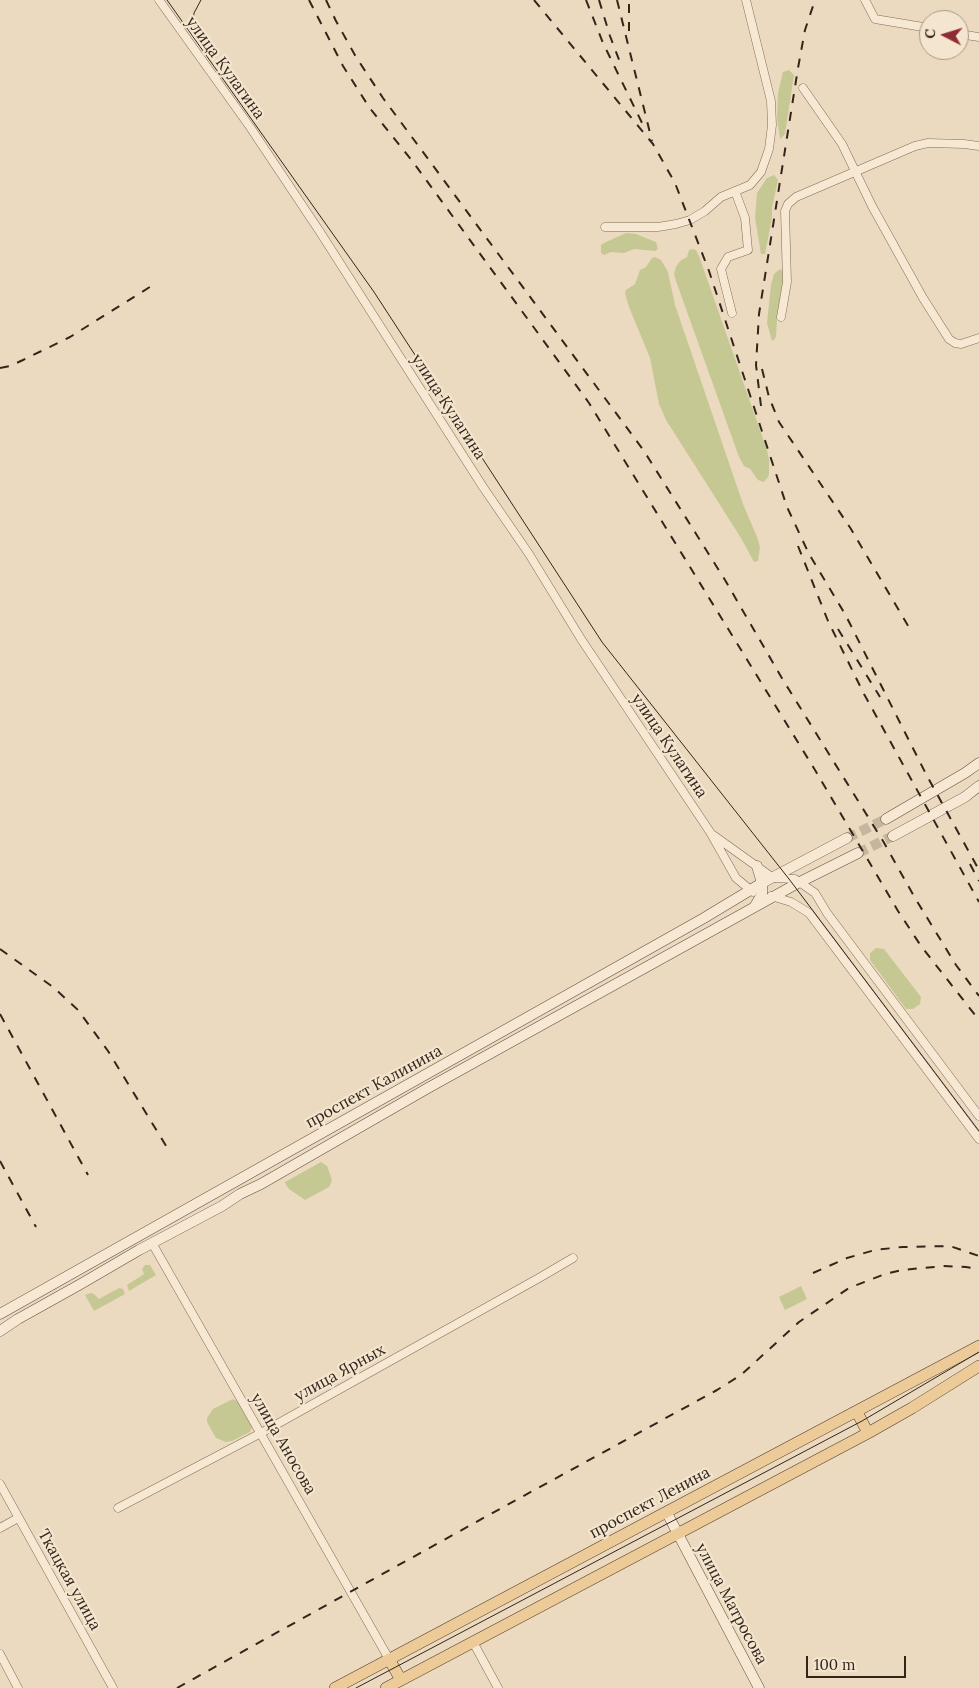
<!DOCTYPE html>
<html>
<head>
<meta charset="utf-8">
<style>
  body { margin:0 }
  #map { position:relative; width:979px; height:1688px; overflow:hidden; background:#ebdabf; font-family:Lora,serif }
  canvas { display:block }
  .north { position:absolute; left:919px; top:10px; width:50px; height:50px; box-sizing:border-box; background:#f3e5ce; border:1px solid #a69887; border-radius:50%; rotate:275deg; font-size:14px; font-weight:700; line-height:20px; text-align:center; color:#33251c }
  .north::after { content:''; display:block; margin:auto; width:18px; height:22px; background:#8e2c36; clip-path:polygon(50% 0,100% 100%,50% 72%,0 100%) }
  .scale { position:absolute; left:806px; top:1656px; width:100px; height:22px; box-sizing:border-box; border:2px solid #33251c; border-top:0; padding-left:6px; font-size:15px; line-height:18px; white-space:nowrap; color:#33251c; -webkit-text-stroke:4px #f3e5ce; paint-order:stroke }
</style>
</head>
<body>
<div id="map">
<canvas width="979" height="1688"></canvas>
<div class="north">С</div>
<div class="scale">100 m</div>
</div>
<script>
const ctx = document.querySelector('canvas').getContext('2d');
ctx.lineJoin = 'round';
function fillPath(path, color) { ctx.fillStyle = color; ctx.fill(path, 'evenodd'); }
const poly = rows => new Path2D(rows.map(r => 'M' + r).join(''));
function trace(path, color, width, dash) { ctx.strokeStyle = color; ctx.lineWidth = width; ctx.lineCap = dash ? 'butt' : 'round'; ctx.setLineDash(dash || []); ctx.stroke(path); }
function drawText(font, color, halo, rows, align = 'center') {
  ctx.font = font + ' Lora,serif'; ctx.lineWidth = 4.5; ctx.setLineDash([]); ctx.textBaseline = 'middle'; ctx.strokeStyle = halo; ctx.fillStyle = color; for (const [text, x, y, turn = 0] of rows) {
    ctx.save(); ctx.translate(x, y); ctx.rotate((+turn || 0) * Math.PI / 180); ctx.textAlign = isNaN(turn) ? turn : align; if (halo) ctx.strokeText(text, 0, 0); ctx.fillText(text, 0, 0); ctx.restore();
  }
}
fillPath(poly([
  [789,70,794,75,785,134,780,139,777,117,778,93,783,72],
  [774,175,778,180,772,208,772,218,765,254,761,254,755,218,757,193,767,178],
  [626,233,636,234,656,242,658,249,655,251,634,249,624,253,611,252,604,255,601,253,601,245,606,242],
  [693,249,696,250,699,256,767,450,769,460,769,474,768,477,764,482,758,480,750,469,744,466,739,457,676,281,674,274,676,267,680,261,687,257,689,250],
  [655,257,661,260,668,272,675,305,743,504,757,537,760,547,758,561,754,562,741,538,666,420,659,404,650,358,629,307,625,293,626,290,635,284,640,270,646,267,652,258],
  [780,269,783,271,783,291,777,319,776,336,775,339,772,341,767,323,771,285,774,274],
  [876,948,884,949,921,997,920,1004,913,1009,906,1009,870,960,870,953],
  [321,1162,327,1166,331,1177,332,1181,329,1187,305,1200,289,1189,286,1185,285,1182],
  [145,1265,150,1265,156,1275,129,1291,127,1285,144,1274,142,1269],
  [801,1286,807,1299,785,1310,779,1297],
  [119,1288,123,1289,125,1294,94,1311,85,1295,91,1293,94,1294,99,1299],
  [233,1399,237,1401,252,1427,250,1432,232,1441,226,1442,216,1438,207,1422,207,1418,213,1409]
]), '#c6c894');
trace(poly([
  [847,838,886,819],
  [858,853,893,836]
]), '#c6b69e', 10, [10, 5]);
const street = poly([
  [159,0,250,127,320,232,483,487,529,554,581,639,710,832,736,878,753,892],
  [865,0,875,19,929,28],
  [959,34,979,37],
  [803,88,842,144,872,206,923,298,949,339,955,343,961,344,979,338],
  [605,227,658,227,676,224,690,220,705,211,721,197,750,185,761,172,769,149,772,125,771,101,746,0],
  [732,313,721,269,728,257,748,250,745,218,735,191],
  [781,317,787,282,785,211,788,204,796,197,915,146,928,143,964,144,979,146],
  [713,835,773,878,795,879,815,893,827,913,979,1116],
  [771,896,791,902,809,913,979,1139],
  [152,1243,389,1659],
  [0,1484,113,1688],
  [118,1508,261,1433,539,1278,573,1258],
  [0,1528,18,1518],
  [473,1642,498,1688],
  [0,1654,18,1688]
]);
const secondary = poly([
  [886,819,965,773,979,763],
  [893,836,965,797,979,786],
  [755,906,762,894,762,883,757,866],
  [0,1314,704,918,762,883,847,838],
  [0,1331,18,1319,79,1285,139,1250,222,1206,240,1194,261,1184,428,1088,798,883,858,853],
  [667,1513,759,1688]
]);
const primary = poly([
  [857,1412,868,1433],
  [389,1659,401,1680],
  [335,1688,979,1346],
  [386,1688,868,1433,912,1408,979,1366]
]);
trace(street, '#826b59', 9);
trace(secondary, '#644d3c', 11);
trace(primary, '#503a2d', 12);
trace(street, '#f6e8d2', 8);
trace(secondary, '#f6e8d2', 10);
trace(primary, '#edcb98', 11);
trace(poly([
  [167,0,374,292,602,642,789,879,979,1131],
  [197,36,193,20,194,13,201,0],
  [356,1688,862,1421,979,1352]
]), '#33251c', 1);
trace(poly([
  [309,0,343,66,369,107,413,162,589,403,815,770,898,911,921,946,979,1020],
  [326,0,336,21,356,57,383,98,644,451,725,580,783,680,883,841,915,898,956,965,979,996],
  [534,0,653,144,675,183,709,271,787,507,809,554,845,614,927,776,979,870],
  [586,0,603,43,644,127],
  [599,0,610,36,621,65],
  [617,0,652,141],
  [629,31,629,0],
  [0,368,10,366,23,360,70,337,153,285],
  [762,369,769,397,779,422,851,529,910,629],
  [761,406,756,365,759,314,798,68,805,30,815,0],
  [798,546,828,621,864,694,979,902],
  [838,629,880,697],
  [970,864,979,881],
  [0,949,53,987,78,1010,108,1051,168,1149],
  [0,1014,88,1175],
  [0,1161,36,1227],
  [813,1273,847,1258,875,1250,902,1247,950,1246,979,1256],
  [177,1688,487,1516,717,1390,741,1375,799,1322,849,1288,885,1274,902,1270,944,1266,966,1267,979,1269]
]), '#33251c', 2, [9, 9]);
drawText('16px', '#33251c', '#f3e5ce', [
  ["улица Кулагина",225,68,54],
  ["улица Кулагина",448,407,57],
  ["улица Кулагина",669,746,56],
  ["проспект Калинина",374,1087,-29],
  ["улица Ярных",340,1373,-29],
  ["улица Аносова",283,1444,60],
  ["проспект Ленина",650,1503,-28],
  ["Ткацкая улица",69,1580,61],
  ["улица Матросова",731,1604,62]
]);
</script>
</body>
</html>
